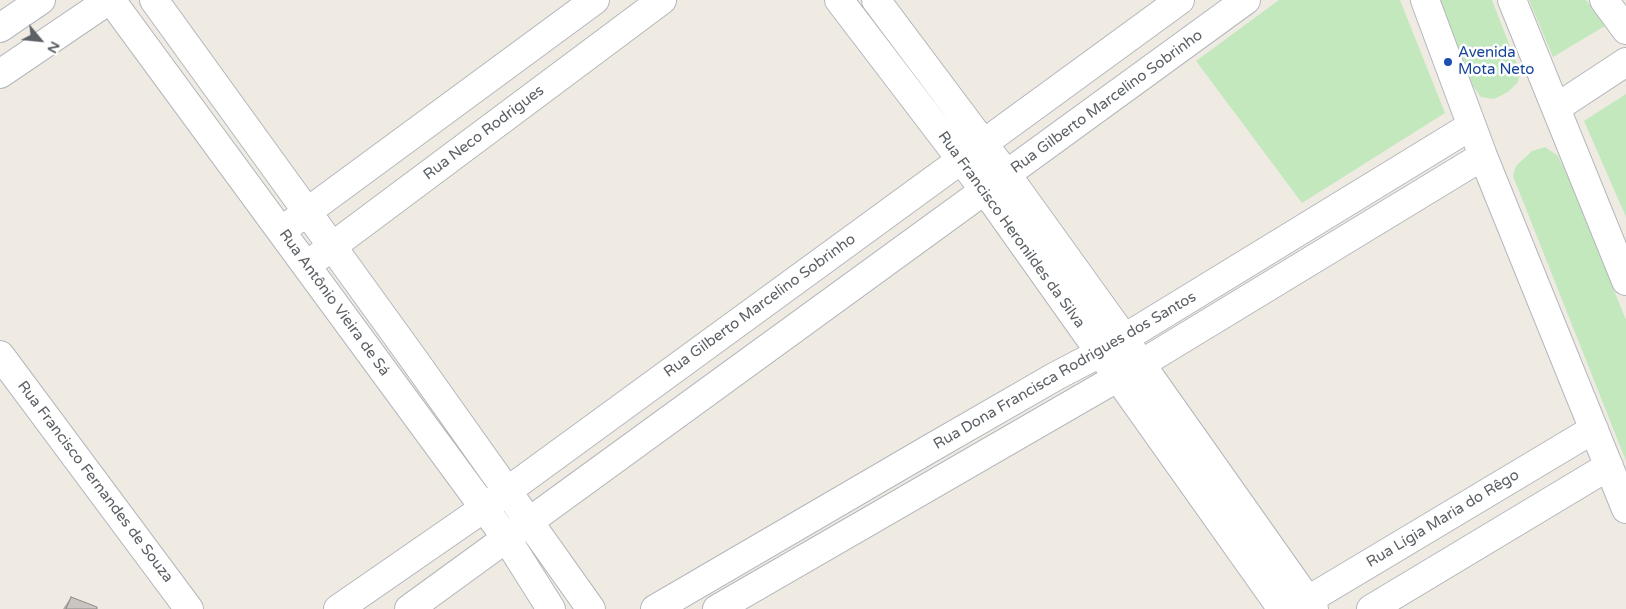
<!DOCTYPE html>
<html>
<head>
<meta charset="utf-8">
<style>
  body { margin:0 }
  #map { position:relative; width:1626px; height:609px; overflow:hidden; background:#efebe3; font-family:"Varela Round",sans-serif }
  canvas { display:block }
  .north { position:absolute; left:15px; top:15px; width:50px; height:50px; -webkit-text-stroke:4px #fff; paint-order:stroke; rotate:118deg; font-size:14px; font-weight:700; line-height:20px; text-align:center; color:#5b6065 }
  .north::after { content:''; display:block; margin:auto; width:18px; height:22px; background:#5b6065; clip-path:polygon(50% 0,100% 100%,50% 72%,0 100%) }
</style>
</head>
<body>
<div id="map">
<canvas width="1626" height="609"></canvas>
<div class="north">N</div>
</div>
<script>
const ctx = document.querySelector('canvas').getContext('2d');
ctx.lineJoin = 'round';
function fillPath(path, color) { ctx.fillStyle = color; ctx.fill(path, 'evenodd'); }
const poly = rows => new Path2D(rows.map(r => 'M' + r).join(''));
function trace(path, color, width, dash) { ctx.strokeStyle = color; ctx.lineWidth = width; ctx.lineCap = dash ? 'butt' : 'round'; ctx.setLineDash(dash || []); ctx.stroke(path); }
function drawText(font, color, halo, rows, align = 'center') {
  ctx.font = font + ' "Varela Round",sans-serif'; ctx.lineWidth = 5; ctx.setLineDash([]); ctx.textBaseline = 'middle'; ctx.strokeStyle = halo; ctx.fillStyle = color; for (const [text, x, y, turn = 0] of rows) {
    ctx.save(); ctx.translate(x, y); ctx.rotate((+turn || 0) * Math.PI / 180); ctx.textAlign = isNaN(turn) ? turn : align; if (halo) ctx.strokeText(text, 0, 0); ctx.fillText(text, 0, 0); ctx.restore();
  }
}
fillPath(poly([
  [1279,0,1400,0,1445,113,1302,203,1196,61],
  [1439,0,1492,0,1520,72,1518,82,1508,92,1494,99,1481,97,1473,86],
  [1529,0,1586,0,1605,26,1553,57],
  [1626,94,1626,217,1584,121],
  [1545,147,1558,156,1570,181,1626,320,1626,461,1513,176,1516,166,1532,151]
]), '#c3e8be');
const street = poly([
  [111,0,507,539,551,609],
  [154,0,415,361,591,609],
  [839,0,994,203,1282,609],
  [876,0,1007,175,1125,339,1141,364,1314,609],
  [1425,0,1483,156,1626,509],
  [1512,0,1626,281],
  [1604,0,1626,30],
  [0,28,41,0],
  [0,74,109,0],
  [1556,108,1626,62],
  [292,223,595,0],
  [318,257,662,0],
  [0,355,189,609],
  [338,609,484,508,1180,0],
  [409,609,1246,0],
  [655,609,931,448,1056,376,1100,353,1471,126],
  [717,609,1141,364,1483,156],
  [1293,609,1594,429],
  [1371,609,1609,466]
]);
trace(street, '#b4b7bb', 30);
trace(street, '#fff', 28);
fillPath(poly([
  [71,597,97,609,63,609]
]), '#aea9a5');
const building = poly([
  [71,597,97,607,97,609,66,609,71,597]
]);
fillPath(building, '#cac5c0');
trace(building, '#8d8a86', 1);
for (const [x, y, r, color] of [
  [1448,62,5,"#1a4fb4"]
]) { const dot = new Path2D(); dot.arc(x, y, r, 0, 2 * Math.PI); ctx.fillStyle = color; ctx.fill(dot); trace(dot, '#fff', 2); }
drawText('15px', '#164399', '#fff', [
  ["Avenida",1458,53],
  ["Mota Neto",1458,70]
], 'left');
drawText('15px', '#5b6065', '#fff', [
  ["Rua Gilberto Marcelino Sobrinho",1107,102,-36],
  ["Rua Neco Rodrigues",484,133,-37],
  ["Rua Francisco Heronildes da Silva",1011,230,54],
  ["Rua Antônio Vieira de Sá",334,303,54],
  ["Rua Gilberto Marcelino Sobrinho",760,306,-36],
  ["Rua Dona Francisca Rodrigues dos Santos",1065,371,-30],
  ["Rua Francisco Fernandes de Souza",95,482,53],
  ["Rua Lígia Maria do Rêgo",1443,519,-31]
]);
</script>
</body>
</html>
